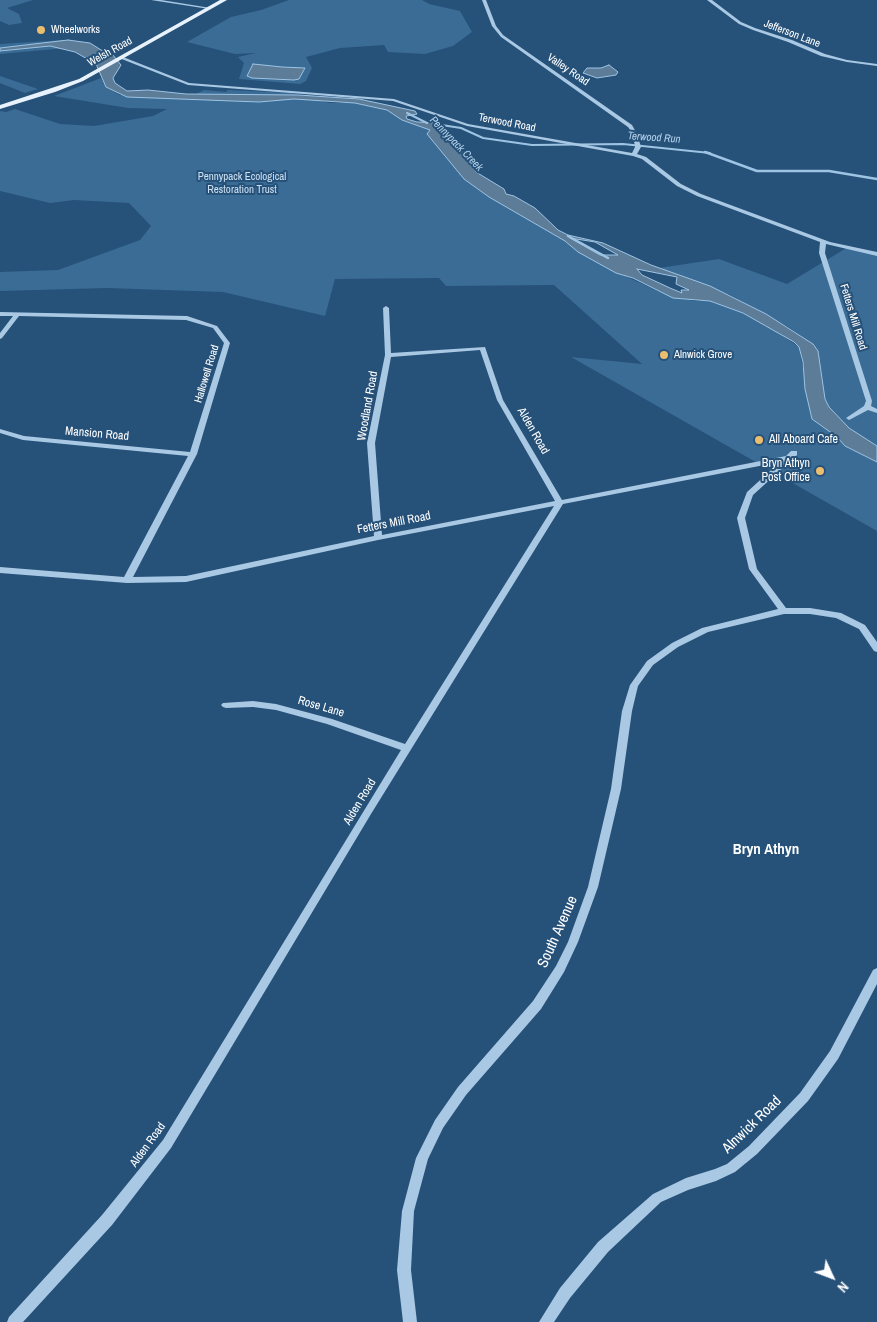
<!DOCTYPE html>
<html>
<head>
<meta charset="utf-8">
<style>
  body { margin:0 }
  #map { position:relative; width:877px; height:1322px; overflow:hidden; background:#265179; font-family:"Archivo Narrow",sans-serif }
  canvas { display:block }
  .north { position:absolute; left:807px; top:1252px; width:50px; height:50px; -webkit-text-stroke:4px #265179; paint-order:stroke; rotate:133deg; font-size:14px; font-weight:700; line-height:20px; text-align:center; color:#fff }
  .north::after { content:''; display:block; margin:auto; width:18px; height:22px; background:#fff; clip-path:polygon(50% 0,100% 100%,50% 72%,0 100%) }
</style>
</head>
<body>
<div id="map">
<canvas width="877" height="1322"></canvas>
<div class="north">N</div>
</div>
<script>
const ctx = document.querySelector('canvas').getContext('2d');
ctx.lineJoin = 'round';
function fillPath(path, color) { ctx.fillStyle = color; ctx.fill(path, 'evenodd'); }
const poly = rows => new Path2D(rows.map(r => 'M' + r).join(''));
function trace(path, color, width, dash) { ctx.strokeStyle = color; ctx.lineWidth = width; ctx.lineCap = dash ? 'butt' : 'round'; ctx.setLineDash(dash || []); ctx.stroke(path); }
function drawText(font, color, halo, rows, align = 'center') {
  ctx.font = font + ' "Archivo Narrow",sans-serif'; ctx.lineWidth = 4; ctx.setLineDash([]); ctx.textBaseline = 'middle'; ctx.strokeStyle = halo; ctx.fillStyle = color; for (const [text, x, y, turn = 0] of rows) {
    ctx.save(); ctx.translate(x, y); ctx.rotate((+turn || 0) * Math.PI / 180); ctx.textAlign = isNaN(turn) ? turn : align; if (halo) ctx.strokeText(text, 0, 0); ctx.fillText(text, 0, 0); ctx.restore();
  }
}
fillPath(poly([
  [0,0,33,0,7,8,19,14,22,23,9,25,0,21],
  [289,0,422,0,429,4,460,11,472,32,453,46,425,54,388,52,384,45,340,48,306,57,312,68,306,81,300,84,239,79,244,63,238,57,256,53,235,54,187,42,231,17,261,10],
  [64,40,66,48,0,54,0,44],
  [0,76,38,89,25,93,0,83],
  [101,78,106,87,120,95,188,98,204,90,226,92,228,90,291,93,329,103,355,103,387,110,402,120,430,130,428,134,455,168,464,179,485,194,625,276,660,292,694,301,710,301,743,313,765,324,799,347,812,419,837,437,845,446,877,462,877,531,571,357,642,364,554,285,446,286,439,278,335,279,325,316,223,292,107,288,0,291,0,272,58,270,140,240,151,226,129,203,74,200,50,203,0,191,0,111,6,112,15,109,60,124,94,126,153,116,167,109,128,108,54,96],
  [848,247,877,254,877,446,849,428,829,407,825,399,818,351,813,344,788,327,730,295,659,268,719,259,787,284]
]), '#3a6c96');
const water = poly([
  [68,40,90,43,109,55,113,55,121,65,113,78,115,83,127,91,148,90,186,94,298,95,359,99,415,111,417,114,406,116,407,119,417,122,438,123,439,127,448,132,476,172,504,189,506,194,514,196,535,208,558,230,568,235,603,243,651,265,710,286,766,314,813,344,818,351,825,399,829,407,849,428,877,446,877,462,845,446,837,437,812,419,805,389,803,362,799,347,794,342,743,313,710,301,673,298,633,278,616,273,578,252,565,241,489,197,464,179,427,134,430,130,402,120,387,110,355,103,294,99,259,102,127,97,106,87,96,64,75,52,50,46,0,51,0,48,68,40],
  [570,238,595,242,618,255,600,255,570,238],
  [637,269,677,277,676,284,689,290,681,290,682,293,670,288,642,275,637,269],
  [253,64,282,67,305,68,299,79,294,80,252,78,247,76,253,64],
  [609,65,618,72,616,75,597,78,583,73,587,68,601,68,609,65]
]);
fillPath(water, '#5c7c98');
trace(water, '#9ec4e4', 1);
trace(poly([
  [407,113,427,123],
  [435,124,461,128,483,138,532,145,623,144,710,153]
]), '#9ec4e4', 2);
trace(poly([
  [705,152,757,171,829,171,877,179],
  [568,236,608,258]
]), '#9ec4e4', 2.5);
fillPath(poly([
  [151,0,161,0,211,8,209,9,151,0],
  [482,0,486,0,496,26,503,35,632,125,637,134,641,147,637,154,646,157,681,184,701,194,830,242,877,252,877,256,826,244,825,253,872,401,871,406,877,409,877,413,868,410,851,419,849,420,846,418,864,406,866,401,819,253,820,242,697,196,677,186,642,159,633,156,467,126,393,101,188,85,119,58,123,57,189,83,394,99,468,124,632,153,635,147,633,134,628,127,501,37,492,26,482,0],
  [707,0,712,0,741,22,755,28,792,40,825,54,847,60,877,64,877,66,847,62,821,56,788,42,753,30,739,24,707,0],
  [386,306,389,308,391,353,485,347,503,400,562,500,786,456,791,451,797,451,797,455,753,495,745,518,757,569,786,608,810,608,841,613,865,625,877,642,877,652,874,651,859,629,836,618,810,614,784,614,708,632,678,647,653,665,638,686,632,711,621,789,598,887,578,942,564,972,541,1009,466,1095,443,1128,428,1159,414,1211,411,1270,417,1322,403,1322,397,1270,402,1211,416,1158,435,1120,458,1087,533,1001,556,966,568,942,588,887,611,789,622,711,630,685,647,661,672,643,702,628,778,609,749,569,737,518,747,492,780,462,563,504,371,814,171,1148,112,1225,23,1322,7,1322,9,1317,102,1215,163,1140,401,750,327,724,276,710,253,707,226,708,223,707,221,705,223,703,253,701,276,704,332,719,405,744,554,506,378,540,186,582,127,583,0,573,0,567,124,577,188,456,23,440,0,433,0,429,24,436,190,452,224,343,213,328,186,320,19,316,2,338,0,339,0,333,13,316,0,316,0,312,187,316,217,326,230,343,197,454,133,577,186,576,374,536,367,443,385,355,383,308,386,306],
  [480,350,497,400,555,501,382,535,375,443,391,357,480,350],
  [877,968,877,984,838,1059,808,1101,757,1154,735,1172,716,1181,688,1190,661,1202,608,1252,570,1298,554,1322,539,1322,560,1288,598,1242,653,1194,686,1178,715,1169,727,1164,749,1146,800,1093,830,1051,873,970,877,968]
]), '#a9c8e3');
fillPath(poly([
  [220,0,227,0,83,81,55,92,0,109,0,105,79,79,220,0]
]), '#e8f2fc');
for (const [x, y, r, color] of [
  [41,30,5,"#ebbd6f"],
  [664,355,5,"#ebbd6f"],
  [759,440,5,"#ebbd6f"],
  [820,471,5,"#ebbd6f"]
]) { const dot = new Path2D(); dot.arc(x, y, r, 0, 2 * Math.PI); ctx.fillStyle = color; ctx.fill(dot); trace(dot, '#265179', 2); }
drawText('11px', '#fff', '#265179', [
  ["Wheelworks",51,30],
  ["Alnwick Grove",674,355]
], 'left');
drawText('11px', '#fff', '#265179', [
  ["Jefferson Lane",792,34,21],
  ["Welsh Road",110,52,-29],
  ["Valley Road",568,70,34],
  ["Terwood Road",507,123,11],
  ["Fetters Mill Road",853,317,73],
  ["Hallowell Road",207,374,-73]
]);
drawText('italic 11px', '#b4d2eb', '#265179', [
  ["Terwood Run",654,138,4],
  ["Pennypack Creek",456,144,46]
]);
drawText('11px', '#cce1f3', '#265179', [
  ["Pennypack Ecological",242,177],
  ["Restoration Trust",242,190]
]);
drawText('12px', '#fff', '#265179', [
  ["Woodland Road",368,406,-80],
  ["Alden Road",533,431,60],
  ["Mansion Road",97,434,5],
  ["Fetters Mill Road",394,523,-11],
  ["Rose Lane",321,707,16],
  ["Alden Road",360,802,-59],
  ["Alden Road",148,1145,-54]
]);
drawText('12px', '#fff', '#265179', [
  ["All Aboard Cafe",769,440],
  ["Bryn Athyn",810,464,"right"],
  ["Post Office",810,478,"right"]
], 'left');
drawText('bold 15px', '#fff', '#265179', [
  ["Bryn Athyn",766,850]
]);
drawText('15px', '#fff', '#265179', [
  ["South Avenue",558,932,-66],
  ["Alnwick Road",752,1125,-44]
]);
</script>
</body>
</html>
